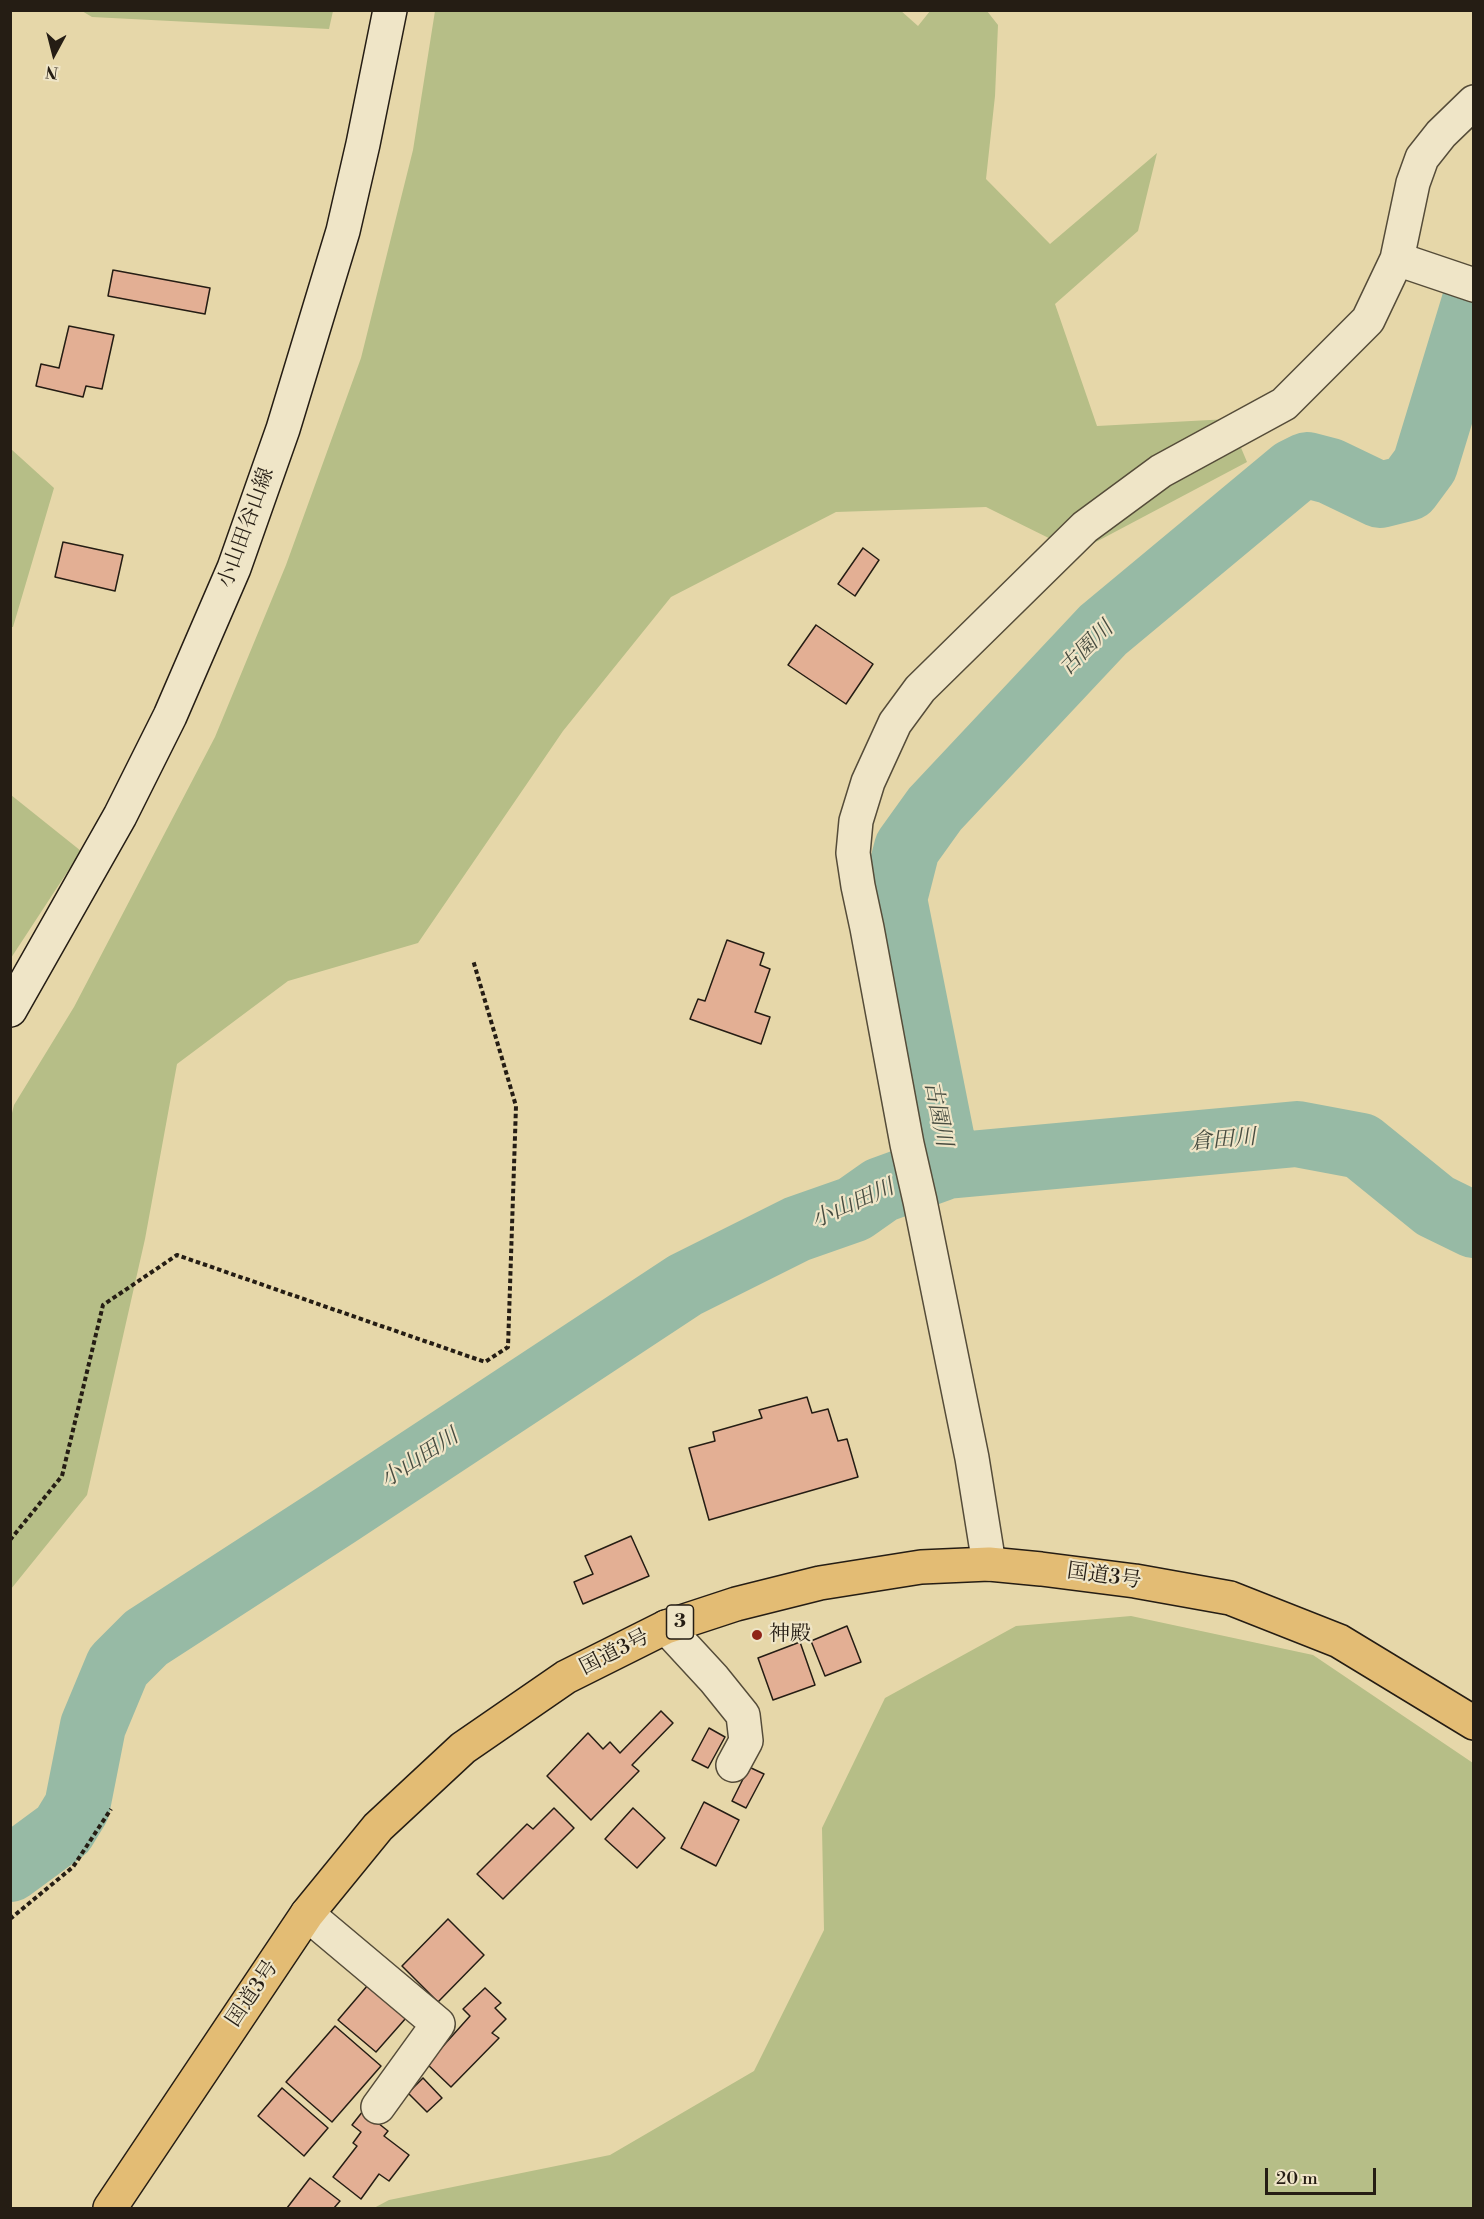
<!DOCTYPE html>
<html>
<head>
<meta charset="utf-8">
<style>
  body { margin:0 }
  #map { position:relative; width:1484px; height:2219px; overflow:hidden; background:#e6d7a9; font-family:"Libre Bodoni",serif }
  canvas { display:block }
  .frame { position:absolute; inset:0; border:12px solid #251d14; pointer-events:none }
  .north { position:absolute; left:24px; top:24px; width:60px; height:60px; -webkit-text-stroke:4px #efe5c7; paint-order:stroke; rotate:187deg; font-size:16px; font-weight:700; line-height:24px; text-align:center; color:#251d14 }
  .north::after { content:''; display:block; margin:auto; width:21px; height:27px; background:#251d14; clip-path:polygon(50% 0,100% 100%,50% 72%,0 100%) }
  .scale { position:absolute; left:1265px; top:2168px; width:111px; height:27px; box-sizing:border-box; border:3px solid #251d14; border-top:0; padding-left:8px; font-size:18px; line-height:21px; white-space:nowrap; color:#251d14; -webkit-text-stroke:4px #efe5c7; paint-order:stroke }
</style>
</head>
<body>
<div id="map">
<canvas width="1484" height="2219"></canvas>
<div class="frame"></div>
<div class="north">N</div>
<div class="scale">20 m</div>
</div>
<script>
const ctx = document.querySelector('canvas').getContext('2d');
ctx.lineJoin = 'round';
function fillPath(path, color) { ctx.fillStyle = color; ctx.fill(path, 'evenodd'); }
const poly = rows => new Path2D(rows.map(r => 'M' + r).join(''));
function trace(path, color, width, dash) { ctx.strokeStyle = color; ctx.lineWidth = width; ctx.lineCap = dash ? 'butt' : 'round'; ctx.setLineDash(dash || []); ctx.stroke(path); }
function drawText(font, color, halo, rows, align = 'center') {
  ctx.font = font + ' "Libre Bodoni","Noto Serif JP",serif'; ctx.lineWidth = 4.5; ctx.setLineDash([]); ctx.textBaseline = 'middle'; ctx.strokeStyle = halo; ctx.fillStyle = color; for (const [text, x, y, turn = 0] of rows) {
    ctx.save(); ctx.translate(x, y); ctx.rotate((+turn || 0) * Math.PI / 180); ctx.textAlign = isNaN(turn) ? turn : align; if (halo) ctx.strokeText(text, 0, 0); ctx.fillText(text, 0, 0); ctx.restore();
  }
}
fillPath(poly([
  [900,10,918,26,930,11,987,11,998,25,995,96,986,179,1050,244,1157,153,1138,231,1055,304,1097,426,1229,419,1247,462,1077,552,986,507,836,512,671,597,563,731,418,943,288,981,177,1064,145,1239,87,1495,11,1589,11,1117,14,1105,74,1007,215,737,286,565,361,358,413,150,435,11],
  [82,11,333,11,329,29,92,17],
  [11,449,54,488,13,627,10,627],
  [11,795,81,851,11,958],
  [1131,1616,1313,1655,1473,1763,1473,2208,374,2208,389,2200,610,2155,754,2071,824,1930,822,1828,885,1698,1016,1626]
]), '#b6be87');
trace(poly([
  [947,1166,894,899,907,848,935,809,1103,630,1293,472,1307,465,1330,471,1380,495,1408,488,1425,465,1474,304],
  [10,1869,63,1830,77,1807,93,1726,118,1666,146,1638,336,1515,685,1285,797,1229,854,1209,881,1190,947,1166,1297,1134,1361,1146,1435,1206,1474,1225]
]), '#97baa5', 66);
const building = poly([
  [113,270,210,288,205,314,108,296,113,270],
  [69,326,114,335,102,389,86,386,83,397,36,386,41,364,59,368,69,326],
  [63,542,123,555,115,591,55,577,63,542],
  [863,548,879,560,855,596,838,584,863,548],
  [816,625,873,664,846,704,788,665,816,625],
  [727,940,764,953,760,965,770,969,755,1012,770,1017,761,1044,690,1019,698,999,705,1001,727,940],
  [807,1397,812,1413,828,1409,838,1441,847,1439,858,1477,709,1520,689,1448,715,1441,713,1432,762,1418,759,1410,807,1397],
  [631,1536,649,1576,583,1604,574,1582,593,1574,585,1556,631,1536],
  [847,1626,861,1662,825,1676,811,1641,847,1626],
  [800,1642,815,1685,773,1700,758,1658,800,1642],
  [661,1711,673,1723,632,1765,639,1771,591,1820,547,1776,588,1733,603,1749,610,1742,620,1753,661,1711],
  [709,1728,725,1737,708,1768,692,1760,709,1728],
  [749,1767,764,1774,746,1808,732,1801,749,1767],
  [704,1802,739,1820,716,1866,681,1848,704,1802],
  [554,1808,574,1828,503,1899,477,1874,527,1824,533,1829,554,1808],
  [633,1808,665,1838,637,1868,605,1839,633,1808],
  [448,1919,484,1955,438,2002,402,1966,448,1919],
  [368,1985,406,2018,376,2052,338,2020,368,1985],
  [485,1988,501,2003,495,2008,506,2019,492,2033,499,2038,451,2087,427,2064,470,2016,463,2009,485,1988],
  [335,2026,381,2066,332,2122,286,2082,335,2026],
  [423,2078,442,2098,427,2112,408,2093,423,2078],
  [282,2088,328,2128,304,2156,258,2116,282,2088],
  [363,2111,388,2131,384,2136,409,2155,389,2181,379,2174,361,2199,333,2177,357,2146,353,2143,361,2132,352,2125,363,2111],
  [310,2178,340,2201,334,2208,287,2208,310,2178]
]);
fillPath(building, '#e3af94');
trace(building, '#251d14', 1.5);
const street = poly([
  [1397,259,1474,285],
  [989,1564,972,1458,920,1201,907,1144,867,928,858,886,853,853,856,821,868,782,895,723,920,689,1085,527,1161,471,1284,404,1368,320,1397,259,1413,183,1422,158,1441,134,1474,102],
  [666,1627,714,1679,743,1715,746,1741,733,1765],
  [307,1914,438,2024,378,2107]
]);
const secondary = poly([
  [10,1010,120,816,170,716,234,568,283,429,343,231,363,144,390,10]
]);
const highway = poly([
  [110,2208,307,1914,378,1827,463,1748,566,1677,666,1627,736,1604,820,1583,921,1567,989,1564,1041,1569,1135,1581,1230,1598,1339,1641,1474,1723]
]);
trace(street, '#554c39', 36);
trace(secondary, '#251d14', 36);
trace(highway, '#251d14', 36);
trace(poly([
  [10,1540,62,1476,103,1305,177,1255,485,1362,508,1347,516,1106,473,960],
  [10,1919,73,1867,111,1809]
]), '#251d14', 4, [4.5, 3]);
trace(street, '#efe5c7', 33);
trace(secondary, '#efe5c7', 33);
trace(highway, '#e3bc74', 33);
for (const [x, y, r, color] of [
  [757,1635,6,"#8f2418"]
]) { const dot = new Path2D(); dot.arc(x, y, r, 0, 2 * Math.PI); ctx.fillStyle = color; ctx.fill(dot); trace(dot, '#efe5c7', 2); }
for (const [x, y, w] of [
  [680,1622,27]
]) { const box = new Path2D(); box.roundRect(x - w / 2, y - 17, w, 34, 4.5); ctx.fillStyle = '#efe5c7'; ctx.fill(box); trace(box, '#251d14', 1.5); }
drawText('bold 20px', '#251d14', null, [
  ["3",680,1622]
]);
drawText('21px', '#251d14', '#efe5c7', [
  ["小山田谷山線",247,528,-70],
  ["国道3号",1104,1577,8],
  ["国道3号",615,1653,-27],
  ["国道3号",253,1994,-56]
]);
drawText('21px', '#251d14', '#efe5c7', [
  ["神殿",769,1635]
], 'left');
drawText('italic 22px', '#474c40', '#efe5c7', [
  ["古園川",1087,649,-45],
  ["古園川",937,1114,79],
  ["倉田川",1223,1141,-5],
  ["小山田川",853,1205,-24],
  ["小山田川",420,1459,-33]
]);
</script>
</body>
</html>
